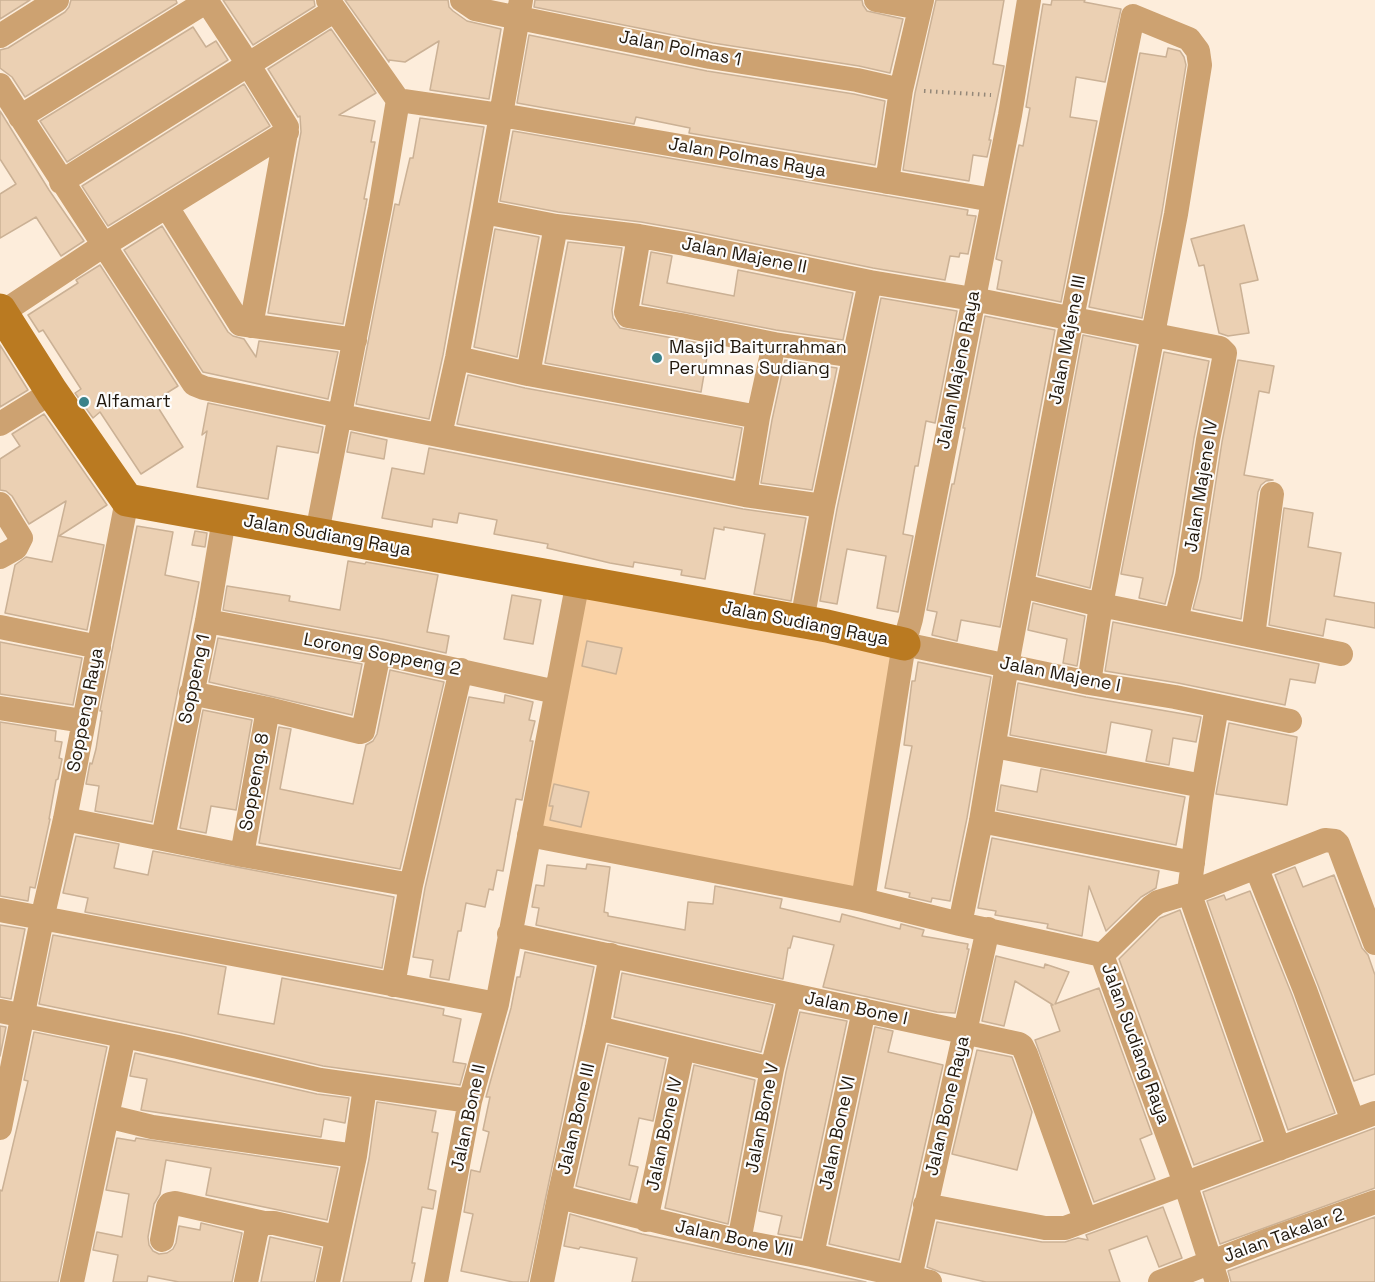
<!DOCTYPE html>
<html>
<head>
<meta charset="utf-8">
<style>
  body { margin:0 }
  canvas { display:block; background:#fdeddb }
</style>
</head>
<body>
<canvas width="1375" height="1282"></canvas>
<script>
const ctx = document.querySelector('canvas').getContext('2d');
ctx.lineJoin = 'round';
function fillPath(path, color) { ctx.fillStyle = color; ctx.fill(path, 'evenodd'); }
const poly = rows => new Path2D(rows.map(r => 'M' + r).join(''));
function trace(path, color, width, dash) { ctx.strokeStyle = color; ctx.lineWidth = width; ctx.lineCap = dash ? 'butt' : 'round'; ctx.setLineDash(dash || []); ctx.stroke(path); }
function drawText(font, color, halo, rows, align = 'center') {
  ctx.font = font + ' "Space Grotesk",sans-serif'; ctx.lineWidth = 4.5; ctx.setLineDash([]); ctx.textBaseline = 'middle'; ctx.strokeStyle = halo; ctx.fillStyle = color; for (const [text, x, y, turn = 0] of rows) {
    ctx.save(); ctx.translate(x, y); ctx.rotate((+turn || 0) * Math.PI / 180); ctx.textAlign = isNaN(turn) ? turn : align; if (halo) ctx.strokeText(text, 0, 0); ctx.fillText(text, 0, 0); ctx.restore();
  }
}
fillPath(poly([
  [578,581,904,644,863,900,529,835]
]), '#fad2a5');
const building = poly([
  [0,0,30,0,0,19,0,0],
  [71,0,176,0,177,3,25,97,12,77,0,68,0,50,8,48,65,12,69,7,71,0],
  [223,0,314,0,315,6,253,45,223,0],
  [345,0,448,0,449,7,453,11,467,21,501,29,489,99,430,90,439,41,405,62,389,60,389,62,345,0],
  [535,0,862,0,863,5,867,11,903,19,890,73,859,66,713,43,534,7,535,0],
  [936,0,1004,0,993,64,1004,66,989,140,991,140,987,157,973,155,969,181,903,170,915,93,936,0],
  [1052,0,1085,0,1084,2,1121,9,1105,82,1076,77,1070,117,1097,121,1061,302,997,289,1002,261,996,259,1019,145,1023,146,1030,108,1026,107,1043,4,1051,5,1052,0],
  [193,27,206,47,216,41,228,60,67,162,40,121,193,27],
  [331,29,376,93,339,115,375,121,371,142,375,142,364,199,367,199,343,324,268,313,301,132,300,116,298,117,268,69,331,29],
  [529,35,707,71,854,94,885,101,875,165,689,133,690,128,636,117,634,124,517,103,529,35],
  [1168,48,1180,51,1184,57,1186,65,1162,212,1142,318,1089,307,1140,53,1166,57,1168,48],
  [244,84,270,126,108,226,82,186,244,84],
  [0,111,49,190,84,241,61,256,36,217,0,238,0,194,16,184,0,159,0,111],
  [420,118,484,127,443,355,429,419,356,404,395,204,399,205,410,158,413,158,420,118],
  [513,131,968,210,967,215,976,216,968,254,960,253,959,257,950,256,945,280,873,268,687,230,641,222,558,212,500,201,513,131],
  [1244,225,1258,280,1240,284,1249,333,1228,336,1219,333,1204,265,1199,266,1191,239,1244,225],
  [162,226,228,332,233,336,244,339,256,357,259,341,338,352,328,399,203,372,124,250,162,226],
  [495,229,539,237,517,357,474,347,495,229],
  [568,242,622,248,612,310,613,318,620,328,709,345,701,392,545,363,568,242],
  [651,252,672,256,667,283,734,296,738,270,853,293,843,340,776,330,642,304,651,252],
  [100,265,178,386,154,401,183,447,141,474,100,412,93,418,75,393,81,389,43,330,39,332,28,315,78,283,76,280,100,265],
  [881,298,957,311,935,423,926,421,918,466,915,466,903,534,913,536,898,612,877,608,886,556,847,549,837,604,820,601,837,509,881,298],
  [985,316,1055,330,1000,627,961,620,957,641,932,635,937,612,927,610,952,484,954,484,965,428,963,428,985,316],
  [1083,335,1136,346,1090,588,1038,575,1083,335],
  [0,345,28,390,0,407,0,345],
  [1164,352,1209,361,1194,438,1173,573,1165,604,1139,598,1143,578,1121,574,1164,352],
  [785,360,837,368,812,490,761,483,772,420,785,360],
  [1238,360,1274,366,1269,393,1259,391,1244,475,1273,480,1266,481,1261,485,1258,492,1241,619,1193,609,1201,578,1222,442,1238,360],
  [468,375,525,388,742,428,733,478,457,424,468,375],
  [208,403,323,427,318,453,277,446,268,499,197,487,207,431,202,435,208,403],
  [44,414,107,505,59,536,104,545,87,630,5,613,15,565,26,557,52,562,66,501,29,524,12,496,6,491,0,490,0,459,20,446,12,434,44,414],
  [351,432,387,440,384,459,347,452,351,432],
  [429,448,743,509,806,518,791,601,754,594,765,534,724,527,724,530,714,528,705,579,681,575,682,570,634,562,633,567,610,563,547,548,548,544,494,534,497,520,459,513,457,523,433,519,432,527,382,518,392,468,424,474,429,448],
  [1284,508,1313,513,1308,547,1341,553,1334,596,1375,603,1375,628,1326,619,1323,636,1269,625,1284,508],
  [137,526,173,532,165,575,199,582,152,822,95,811,99,786,86,784,90,763,92,764,96,749,102,711,100,711,137,526],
  [195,531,207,533,205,547,192,545,195,531],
  [348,561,365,564,366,562,438,575,427,632,449,636,446,653,382,639,223,610,227,586,290,596,289,601,340,610,348,561],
  [512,595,541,600,533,644,504,639,512,595],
  [1033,603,1085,616,1077,666,1063,663,1067,639,1028,630,1033,603],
  [1113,622,1319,664,1315,683,1290,679,1285,705,1178,683,1105,671,1113,622],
  [218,638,362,664,352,715,209,682,218,638],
  [587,641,622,648,616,674,582,666,587,641],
  [0,642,82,658,73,705,0,694,0,642],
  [918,662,991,677,967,818,950,901,932,898,931,902,909,897,910,893,885,888,912,746,904,745,912,681,915,681,918,662],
  [390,670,444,682,400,869,259,843,279,727,291,729,280,789,353,804,366,745,373,741,377,734,390,670],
  [1018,683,1086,697,1201,717,1196,742,1173,738,1169,765,1146,761,1152,730,1148,729,1111,722,1106,753,1010,735,1018,683],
  [505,695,533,702,529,720,535,721,530,741,533,741,522,800,516,799,503,871,497,870,493,890,489,889,485,907,466,903,461,931,458,931,449,980,430,977,433,960,413,957,425,888,469,697,504,703,505,695],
  [203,710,252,720,236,810,211,806,206,833,180,828,203,710],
  [0,722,56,731,55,741,62,742,59,758,62,759,58,779,56,780,49,819,50,819,35,888,30,887,28,901,0,896,0,722],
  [1229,723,1297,737,1287,805,1216,794,1229,723],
  [1041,769,1185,797,1176,845,997,810,1001,785,1037,792,1041,769],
  [554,784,589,792,581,827,550,820,553,806,549,806,554,784],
  [76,836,119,844,114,868,148,875,153,851,394,897,382,968,85,912,88,898,63,893,76,836],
  [992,838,1159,871,1156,888,1141,897,1106,931,1089,886,1082,936,1047,928,1048,924,995,915,996,911,978,908,992,838],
  [587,864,610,867,604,912,608,913,608,916,685,930,688,902,713,904,715,886,782,899,780,908,840,922,842,914,900,929,901,924,924,930,922,936,968,944,967,949,969,949,955,1013,937,1012,823,987,834,945,793,936,790,948,788,948,783,979,536,925,539,908,532,907,536,885,544,886,547,865,586,869,587,864],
  [1295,867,1303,887,1334,875,1362,948,1368,955,1375,975,1375,1074,1354,1081,1318,985,1275,875,1295,867],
  [1250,891,1292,995,1335,1113,1288,1130,1207,901,1224,895,1226,900,1250,891],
  [1180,910,1261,1140,1194,1165,1119,959,1160,918,1180,910],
  [0,925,25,929,11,999,0,997,0,925],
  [53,935,226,967,218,1014,274,1024,282,978,444,1009,443,1015,461,1019,453,1062,466,1064,460,1085,323,1066,181,1033,39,1004,53,935],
  [525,952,594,967,528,1282,513,1282,461,1271,473,1214,464,1212,471,1170,480,1172,489,1132,483,1130,490,1097,486,1097,511,1008,517,977,520,977,525,952],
  [996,956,1044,968,1045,964,1069,972,1055,1004,1099,988,1152,1134,1140,1139,1155,1179,1094,1202,1035,1040,1060,1031,1051,1005,1053,1005,1015,981,1004,1026,982,1021,996,956],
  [622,973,773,1005,761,1052,614,1017,622,973],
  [800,1012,847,1021,801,1238,778,1234,782,1216,759,1211,786,1072,800,1012],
  [0,1026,6,1027,0,1056,0,1026],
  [875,1027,893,1031,888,1052,943,1065,899,1260,829,1244,875,1027],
  [34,1032,107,1047,58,1282,0,1282,0,1190,2,1191,28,1081,24,1080,34,1032],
  [608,1045,666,1059,653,1121,639,1118,629,1165,638,1167,630,1200,576,1186,608,1045],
  [977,1050,1012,1057,1032,1112,1017,1170,952,1154,977,1050],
  [135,1053,317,1094,349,1098,345,1123,324,1119,321,1137,141,1110,147,1079,130,1076,135,1053],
  [694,1065,755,1080,728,1224,665,1208,694,1065],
  [377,1102,436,1111,432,1132,438,1133,428,1189,436,1191,433,1209,422,1207,412,1263,415,1263,411,1282,343,1282,369,1159,377,1102],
  [1375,1128,1375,1188,1220,1244,1203,1192,1375,1128],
  [117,1138,135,1141,136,1138,338,1168,327,1220,206,1195,211,1168,166,1160,160,1194,154,1204,148,1237,149,1245,153,1251,159,1254,167,1253,173,1249,176,1243,179,1226,200,1230,201,1223,242,1233,232,1282,179,1282,148,1276,147,1282,113,1282,118,1255,93,1250,97,1232,122,1237,129,1194,106,1190,117,1138],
  [1163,1207,1182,1258,1159,1267,1147,1236,1109,1250,1120,1282,986,1282,940,1272,927,1267,937,1222,1042,1242,1065,1242,1078,1238,1088,1240,1086,1235,1163,1207],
  [570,1214,642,1234,866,1282,632,1282,637,1258,580,1247,579,1249,564,1246,570,1214],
  [1375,1217,1375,1282,1231,1282,1228,1271,1375,1217],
  [270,1237,321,1248,314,1282,261,1282,270,1237]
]);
fillPath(building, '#ebd0b3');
trace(building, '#cbb195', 1.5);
trace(poly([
  [924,91,991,95]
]), '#938778', 4, [1.5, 4.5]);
trace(poly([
  [206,0,248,64,287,127,251,326],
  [328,0,398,100],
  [462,0,475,9,710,57,857,80,901,90],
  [876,0,920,8],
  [0,36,57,0],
  [0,85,194,384,204,388,341,416,745,495,823,506,802,621],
  [398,100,501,115,993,200],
  [20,117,207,1],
  [61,182,335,10],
  [887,182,901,90,922,0],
  [167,207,240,324,355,340],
  [484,212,521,0],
  [639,236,626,312,628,316,681,325,774,344,854,356],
  [0,314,104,245,287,132],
  [457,358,528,374,556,226],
  [528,374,758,417,774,344],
  [0,424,52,392],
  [440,435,457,358,484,212,556,226,639,236,685,244,870,282,973,299,1220,348,1225,353,1224,359,1208,440,1187,576,1176,620],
  [745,495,758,417],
  [0,504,21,538,16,548,0,557],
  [823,506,870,282],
  [317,533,380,208,398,100],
  [1022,586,1101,605,1341,654],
  [207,621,379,653,556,692],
  [0,627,99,647],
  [1253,636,1272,494],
  [904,644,1089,683,1175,697,1290,721],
  [191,693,268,709,360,732,363,731,379,653],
  [1217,706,1201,800,1189,892,1279,1149],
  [0,708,83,721],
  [994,746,1203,786],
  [65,819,242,855,411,885,461,670],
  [981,821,1193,863],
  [529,835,863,900,960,924,1102,955],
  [163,838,207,621,224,519],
  [242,855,268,709],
  [1256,867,1305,990,1353,1121],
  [863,900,904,644,911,619,1010,115,1029,0],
  [0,910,497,1004],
  [960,924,981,821,1007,665,1072,318,1133,16,1189,39,1198,51,1200,65,1176,214,1101,605,1089,683],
  [509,934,1019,1044,1022,1046,1026,1054,1085,1219],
  [1102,955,1151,907,1158,902,1195,891,1325,840,1335,841,1338,844,1375,943],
  [1102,955,1185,1183,1217,1282],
  [393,985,411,885],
  [0,1011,178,1047,320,1080,470,1101],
  [597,1028,772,1069],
  [107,1116,124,1036],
  [0,1128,42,919,65,819,127,500],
  [559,1197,739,1241,812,1255,930,1282],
  [925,1205,1045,1228,1065,1228,1375,1113],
  [646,1220,683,1048],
  [162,1240,168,1207,170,1204,175,1203,264,1223],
  [739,1241,772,1069,790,995],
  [812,1255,864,1010],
  [72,1282,107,1116,152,1127,355,1156,365,1087],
  [246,1282,256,1233,260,1225,264,1223,274,1223,336,1237],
  [328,1282,355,1156],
  [436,1282,470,1101,497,1004,578,581],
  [542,1282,559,1197,597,1028,611,955],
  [909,1282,988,929],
  [1160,1282,1271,1239,1375,1202]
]), '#cda271', 24);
trace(poly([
  [0,310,52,392,127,500,827,626,904,644]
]), '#ba7a21', 33);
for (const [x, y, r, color] of [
  [657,358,6,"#3b828a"],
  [84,402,6,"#3b828a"]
]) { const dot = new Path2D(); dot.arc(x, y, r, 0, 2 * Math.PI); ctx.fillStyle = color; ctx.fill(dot); trace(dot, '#fdfdfd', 2); }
drawText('18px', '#21180d', '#fdfdfd', [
  ["Jalan Polmas 1",680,49,11],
  ["Jalan Polmas Raya",747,158,10],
  ["Jalan Majene II",744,256,11],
  ["Jalan Majene III",1068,340,-79],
  ["Jalan Majene Raya",959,370,-79],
  ["Jalan Majene IV",1202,486,-81],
  ["Jalan Sudiang Raya",327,536,10],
  ["Jalan Sudiang Raya",805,624,11],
  ["Lorong Soppeng 2",382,655,11],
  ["Jalan Majene I",1060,675,11],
  ["Soppeng 1",195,679,-78],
  ["Soppeng Raya",86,710,-79],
  ["Soppeng. 8",255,782,-80],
  ["Jalan Bone I",856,1009,12],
  ["Jalan Sudiang Raya",1135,1044,70],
  ["Jalan Bone Raya",948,1106,-77],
  ["Jalan Bone II",469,1118,-78],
  ["Jalan Bone V",763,1118,-79],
  ["Jalan Bone III",577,1119,-77],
  ["Jalan Bone VI",838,1133,-78],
  ["Jalan Bone IV",665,1134,-78],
  ["Jalan Takalar 2",1284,1236,-20],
  ["Jalan Bone VII",734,1239,12]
]);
drawText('18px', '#21180d', '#fdfdfd', [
  ["Masjid Baiturrahman",669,348],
  ["Perumnas Sudiang",669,369],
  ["Alfamart",96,402]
], 'left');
</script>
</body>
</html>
